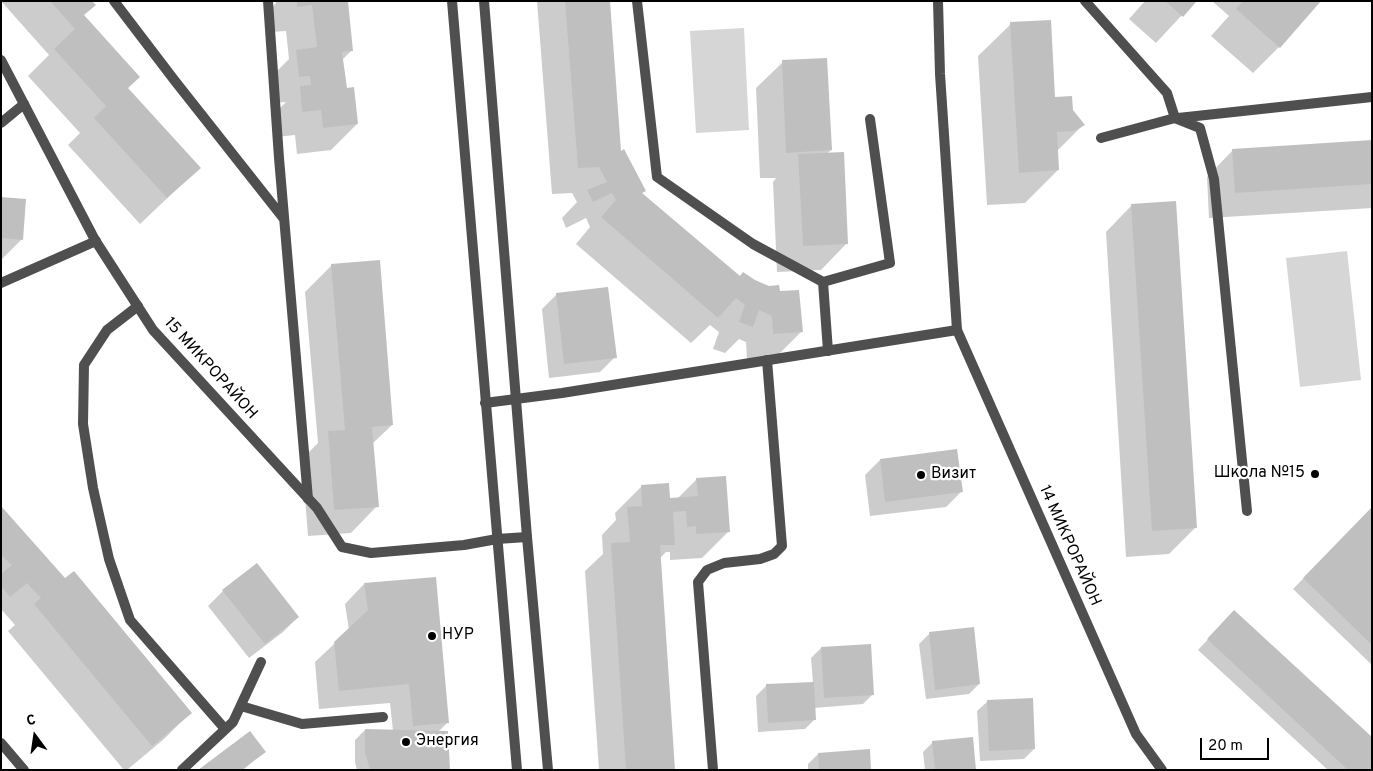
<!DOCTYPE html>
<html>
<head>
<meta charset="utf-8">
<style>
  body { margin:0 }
  #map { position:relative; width:1373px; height:771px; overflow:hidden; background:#fff; font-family:Overpass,sans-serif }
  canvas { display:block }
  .frame { position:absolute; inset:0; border:2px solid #000; pointer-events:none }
  .north { position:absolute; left:10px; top:711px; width:50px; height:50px; -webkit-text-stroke:4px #fff; paint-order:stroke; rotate:346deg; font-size:14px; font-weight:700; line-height:20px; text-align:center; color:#000 }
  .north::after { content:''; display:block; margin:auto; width:18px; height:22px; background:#000; clip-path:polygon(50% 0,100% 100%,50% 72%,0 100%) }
  .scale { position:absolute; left:1200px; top:738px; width:69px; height:22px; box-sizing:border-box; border:2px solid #000; border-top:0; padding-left:6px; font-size:15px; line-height:18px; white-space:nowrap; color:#000; -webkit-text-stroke:4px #fff; paint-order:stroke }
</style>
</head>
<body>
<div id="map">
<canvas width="1373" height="771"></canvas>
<div class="frame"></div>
<div class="north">С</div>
<div class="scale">20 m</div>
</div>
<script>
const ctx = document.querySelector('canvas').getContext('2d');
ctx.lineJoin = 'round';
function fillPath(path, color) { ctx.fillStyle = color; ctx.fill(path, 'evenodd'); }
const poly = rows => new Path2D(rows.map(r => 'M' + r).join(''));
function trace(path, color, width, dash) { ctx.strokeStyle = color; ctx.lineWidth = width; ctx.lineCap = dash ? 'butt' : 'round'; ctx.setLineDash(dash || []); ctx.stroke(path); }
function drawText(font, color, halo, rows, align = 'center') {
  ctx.font = font + ' Overpass,sans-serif'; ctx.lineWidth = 4.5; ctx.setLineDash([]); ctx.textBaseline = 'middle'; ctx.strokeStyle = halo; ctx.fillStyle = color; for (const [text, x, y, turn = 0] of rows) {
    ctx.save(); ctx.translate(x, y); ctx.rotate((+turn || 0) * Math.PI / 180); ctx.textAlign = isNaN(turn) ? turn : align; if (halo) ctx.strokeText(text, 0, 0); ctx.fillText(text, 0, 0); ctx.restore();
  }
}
fillPath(poly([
  [744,28,749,130,696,133,690,31],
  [1347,251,1361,380,1300,387,1286,258]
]), '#d6d6d6');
fillPath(poly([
  [1,1,91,1,83,16,126,88,199,168,140,224,68,145,80,133,28,76,49,55],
  [276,1,346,1,352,50,342,60,345,89,357,124,331,150,297,154,295,135,276,137,274,114,286,102,273,103,270,78,289,59,286,31,271,32,269,11,276,3],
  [537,1,609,1,620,153,641,193,739,277,753,281,779,293,802,331,775,358,747,360,746,342,739,339,725,353,713,349,719,332,710,325,691,343,576,244,590,227,586,218,566,228,562,218,577,202,572,193,552,194],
  [1145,1,1195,1,1156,43,1129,19],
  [1212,1,1320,1,1279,47,1253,73,1211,36,1229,16],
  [1011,24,1054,99,1071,110,1083,125,1057,151,1058,170,1025,203,987,205,978,56],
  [783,62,831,150,827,154,847,243,821,270,777,272,773,182,776,178,760,178,756,88],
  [1372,142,1372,208,1209,218,1207,177,1233,150],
  [1,199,21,240,1,260],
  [1132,205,1195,528,1169,554,1126,557,1106,232],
  [332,265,392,425,372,444,377,506,351,533,308,536,302,459,318,443,305,292],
  [557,294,615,357,600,372,549,378,542,309],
  [880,460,961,492,946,507,870,516,865,475],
  [697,479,729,531,702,558,670,560,670,552,666,552,660,558,674,770,599,770,585,571,603,554,602,535,616,520,615,513,642,486,669,499,677,499],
  [1,508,65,580,190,713,164,739,127,770,124,770,8,631,15,625,1,609],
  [1372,509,1372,665,1293,589],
  [364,584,448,722,438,732,448,770,357,770,355,762,355,740,365,730,393,731,390,703,319,709,315,662,349,630,345,604],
  [223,591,298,617,283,632,249,658,208,606],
  [1225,621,1372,770,1328,770,1198,650],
  [929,634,979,684,969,694,926,699,919,644],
  [821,648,873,694,863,704,814,708,815,719,805,729,758,732,756,696,766,686,813,683,811,658],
  [988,701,1034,749,1024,759,980,761,977,711],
  [933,742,975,770,925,770,923,752],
  [264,752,243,770,200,770],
  [818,754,870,770,808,770,808,764]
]), '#0003');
fillPath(poly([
  [50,1,92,1,96,5,84,15,140,77,128,88,201,168,167,198,94,118,106,106,54,49,75,29],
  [297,1,348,1,353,51,342,52,347,88,354,87,358,124,323,128,321,110,302,112,300,86,311,85,310,76,299,77,296,50,317,47,312,5,297,7],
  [565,1,610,1,621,151,624,149,646,191,642,193,740,276,743,272,755,280,769,286,779,285,780,291,799,290,803,332,773,334,772,316,759,310,753,327,739,322,745,305,736,298,718,318,601,217,616,200,612,193,593,202,587,190,607,182,599,167,578,168],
  [1165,1,1197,1,1183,17],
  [1243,1,1321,1,1280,48,1236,9],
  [1051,20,1055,97,1072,96,1073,110,1085,125,1074,131,1057,132,1059,170,1019,173,1010,22],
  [827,58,832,150,786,153,782,60],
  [1372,140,1372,184,1235,193,1232,149],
  [844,152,848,244,803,246,798,154],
  [1,197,26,199,23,240,1,238],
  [1176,201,1197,528,1152,531,1131,204],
  [380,260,393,425,372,427,379,507,334,510,328,431,345,430,331,264],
  [608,287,617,358,564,364,556,293],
  [957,449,963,492,885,502,880,459],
  [726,476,730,532,696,534,696,526,687,527,686,511,673,512,675,545,660,545,675,770,626,770,611,543,630,542,627,507,642,506,641,485,669,483,670,498,698,496,696,478],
  [1,506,65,578,74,571,192,713,152,746,34,604,41,598,27,583,10,597,1,586,1,574,12,565,1,555],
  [1372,507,1372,645,1303,578],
  [257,563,299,617,265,644,222,590],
  [436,577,449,723,413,726,409,684,339,691,334,642,368,610,364,583],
  [1234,610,1372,737,1372,770,1348,770,1207,639],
  [974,627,980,684,935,690,929,632],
  [871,644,874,695,824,698,821,647],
  [814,682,816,720,768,723,766,684],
  [1033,698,1035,749,989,751,987,700],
  [365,729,448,731,450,770,370,770,365,752],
  [250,731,266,752,241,770,198,770],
  [973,737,976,770,935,770,932,741],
  [870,749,871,770,819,770,818,753]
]), '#bfbfbf');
trace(poly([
  [114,1,175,81,284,219],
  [268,1,279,158,308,499],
  [637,1,657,177,753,244,823,282,828,351],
  [938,1,940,74,957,330],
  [1085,1,1167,93,1175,118,1101,138],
  [1175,118,1200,128,1214,179,1247,511],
  [1178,118,1372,97],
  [1,123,24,104],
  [823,282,890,263,870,119],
  [1,283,96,241],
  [138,306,107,330,84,365,83,424,93,488,109,559,130,620,225,729],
  [241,706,302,724,383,717],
  [182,770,233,722,261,662],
  [713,770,698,582,707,570,724,563,760,559,774,554,782,546,767,360]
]), '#4f4f4f', 10);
trace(poly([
  [1,60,95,240,153,330,317,508,342,547,371,553,464,545,497,539,527,537],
  [485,403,562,393,957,330,1136,734,1162,770]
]), '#4f4f4f', 10);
trace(poly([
  [452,1,517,770],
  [484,1,527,537,548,770],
  [1,743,24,770]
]), '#4f4f4f', 10);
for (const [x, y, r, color] of [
  [1315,474,5,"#000"],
  [921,475,5,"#000"],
  [432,636,5,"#000"],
  [406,742,5,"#000"]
]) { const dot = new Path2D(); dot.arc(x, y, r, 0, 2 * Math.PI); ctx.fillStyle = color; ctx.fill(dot); trace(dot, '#fff', 2); }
drawText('16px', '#000', '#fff', [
  ["15 МИКРОРАЙОН",210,369,48],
  ["14 МИКРОРАЙОН",1069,546,66]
]);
drawText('16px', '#000', '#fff', [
  ["Школа №15",1305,474,"right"],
  ["Визит",931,475],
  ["НУР",442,636],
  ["Энергия",416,742]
], 'left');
</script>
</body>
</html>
